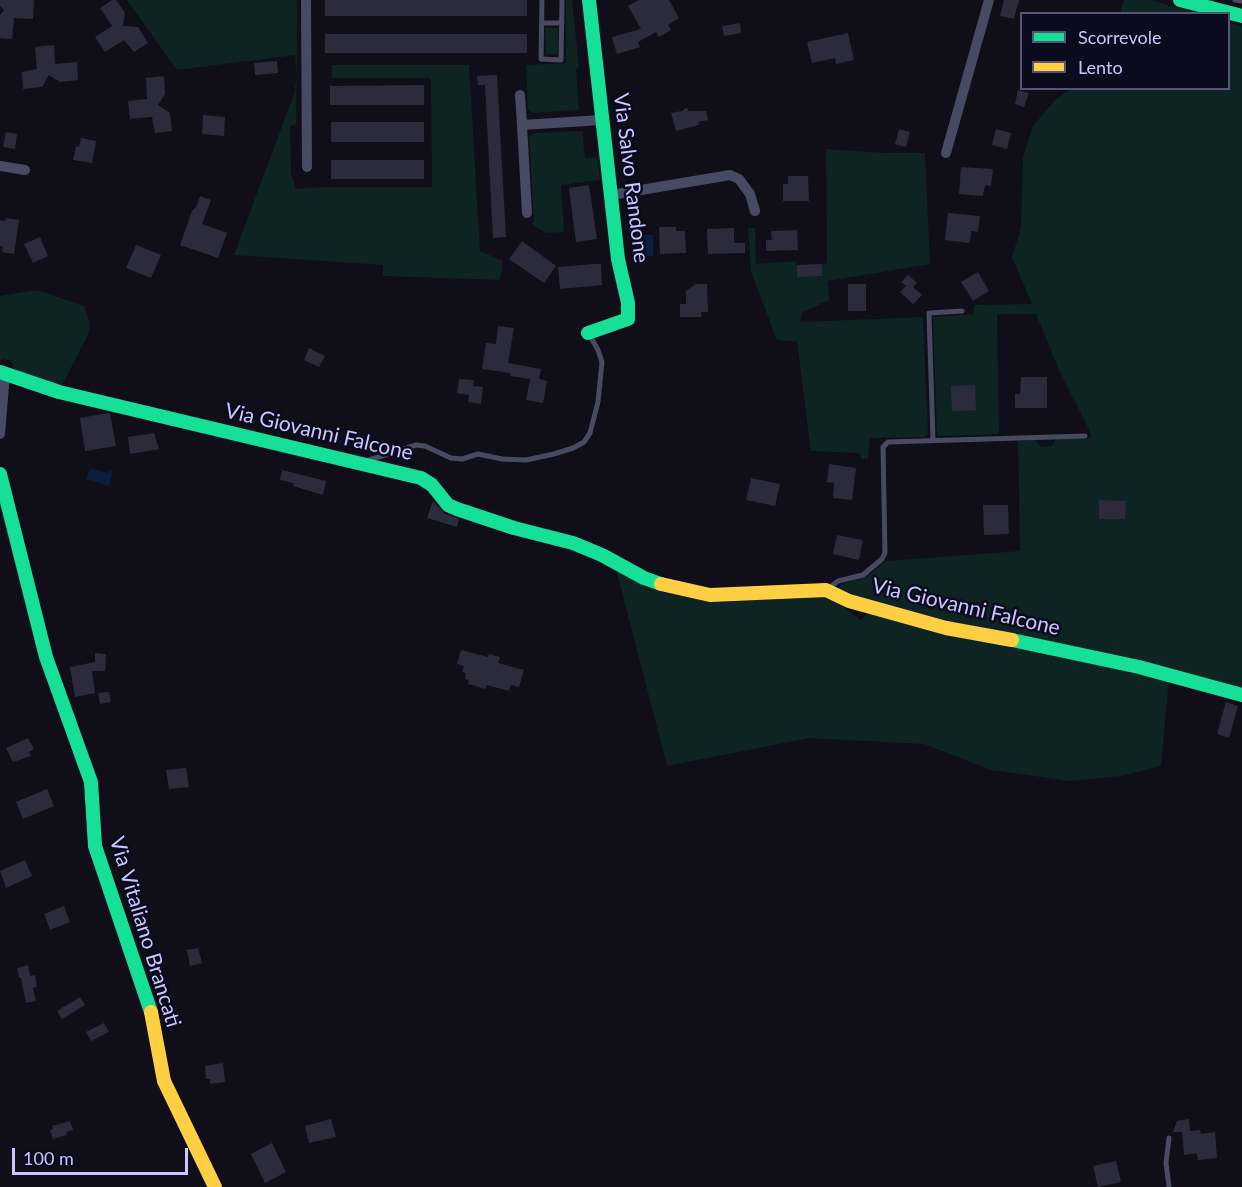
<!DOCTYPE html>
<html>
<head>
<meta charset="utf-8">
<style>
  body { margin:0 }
  #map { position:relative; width:1242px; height:1187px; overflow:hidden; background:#100e19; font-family:Lato,sans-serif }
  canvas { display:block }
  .legend { position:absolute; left:1020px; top:12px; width:210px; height:78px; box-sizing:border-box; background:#0c0a1d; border:2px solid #575577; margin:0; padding:8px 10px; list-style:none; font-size:18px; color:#c8c6ff }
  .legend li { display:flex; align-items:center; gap:12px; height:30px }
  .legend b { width:30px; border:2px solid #575577 }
  .scale { position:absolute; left:12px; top:1148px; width:176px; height:27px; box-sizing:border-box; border:3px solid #c8c6ff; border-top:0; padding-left:8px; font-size:18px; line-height:21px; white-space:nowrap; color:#c8c6ff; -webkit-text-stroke:4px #0c0a1d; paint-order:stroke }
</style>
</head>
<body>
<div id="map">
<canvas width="1242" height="1187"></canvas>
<ul class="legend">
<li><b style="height:8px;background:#16e098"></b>Scorrevole</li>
<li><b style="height:8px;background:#ffcf43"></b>Lento</li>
</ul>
<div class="scale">100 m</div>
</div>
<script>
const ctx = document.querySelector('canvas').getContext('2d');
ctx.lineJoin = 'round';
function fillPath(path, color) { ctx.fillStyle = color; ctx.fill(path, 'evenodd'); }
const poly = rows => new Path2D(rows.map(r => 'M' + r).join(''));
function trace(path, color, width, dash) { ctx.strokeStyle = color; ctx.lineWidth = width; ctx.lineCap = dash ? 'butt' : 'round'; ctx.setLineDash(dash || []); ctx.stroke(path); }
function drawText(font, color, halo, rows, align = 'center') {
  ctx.font = font + ' Lato,sans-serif'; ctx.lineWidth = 5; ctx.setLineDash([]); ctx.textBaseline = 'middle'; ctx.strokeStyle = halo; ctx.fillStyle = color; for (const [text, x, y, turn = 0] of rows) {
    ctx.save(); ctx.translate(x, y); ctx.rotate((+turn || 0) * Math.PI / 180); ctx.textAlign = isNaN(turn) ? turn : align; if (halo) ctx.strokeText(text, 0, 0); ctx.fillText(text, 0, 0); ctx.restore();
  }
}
fillPath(poly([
  [127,0,297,0,297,76,296,124,290,126,291,174,296,189,323,187,432,187,431,78,332,78,332,65,469,65,480,251,503,261,500,280,383,276,383,265,234,255,294,94,297,76,295,55,177,70],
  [566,0,572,0,579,68,576,69,579,110,532,113,528,110,526,65,566,63],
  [1124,0,1150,0,1197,13,1120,13],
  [1229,22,1242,26,1242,688,944,622,839,591,838,589,841,584,866,577,886,561,1020,551,1018,441,1036,440,1041,447,1052,446,1056,439,1091,438,1090,431,1059,370,1036,314,997,314,999,434,937,436,933,317,974,314,974,305,1032,304,1012,257,1021,228,1023,157,1033,126,1055,100,1071,89,1228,88],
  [545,28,558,28,558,54,546,54],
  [582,131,585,158,597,157,600,180,561,185,564,232,546,233,532,224,534,222,529,136,534,133],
  [826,149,885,153,925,153,930,264,828,281,829,300,803,312,800,322,923,317,928,434,924,437,870,438,868,459,861,459,860,453,811,451,797,342,777,340,751,272,748,228,755,228,756,264,796,261,798,277,822,264,827,263],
  [37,290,84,306,90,323,88,335,61,387,14,370,11,361,3,359,0,362,0,296],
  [615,565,666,590,819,595,831,598,861,620,870,611,1169,678,1161,766,1121,776,1070,781,991,770,924,744,809,738,667,766]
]), '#0d2423');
fillPath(poly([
  [642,235,653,235,653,256,642,256],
  [90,468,108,473,110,470,113,471,109,486,86,479]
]), '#081e3c');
fillPath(poly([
  [0,0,34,0,33,19,14,18,12,39,0,38,0,15,4,10,0,6],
  [112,0,116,0,125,13,123,26,138,27,148,43,134,52,124,40,105,52,95,37,112,26,100,8],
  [325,0,527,0,527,16,325,16],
  [639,0,669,0,679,18,668,25,671,30,659,37,656,32,638,42,640,47,617,54,612,37,641,29,628,6],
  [1004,0,1019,0,1014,19,1000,16],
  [740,23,741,33,724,36,722,26],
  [848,33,854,60,836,64,835,58,812,63,807,42],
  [325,34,527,34,527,53,325,53],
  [54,45,55,64,77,62,78,80,60,82,49,75,42,87,23,89,22,72,37,69,35,47],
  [277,61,278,73,255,75,254,63],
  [497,75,506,237,493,238,485,85,478,85,477,76],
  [164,76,165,94,158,105,170,113,172,131,155,133,152,117,130,119,128,101,147,99,146,78],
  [424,85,424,105,330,105,330,86],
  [1018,90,1029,93,1024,107,1015,104],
  [687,107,688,111,706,111,708,120,698,122,699,125,676,131,671,113,682,111],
  [203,115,225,117,224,136,202,134],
  [331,122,424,122,424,142,331,142],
  [899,129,910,132,906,147,895,144],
  [996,129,1011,133,1007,149,992,145],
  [6,132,17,134,15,149,3,147],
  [81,138,96,141,92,163,73,160,76,146,79,147],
  [331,160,424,160,424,179,331,179],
  [961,167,993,169,991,186,985,185,983,196,959,194],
  [788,176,808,176,809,201,783,201,783,184,788,184],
  [589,185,597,239,576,242,569,188],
  [200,196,211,200,202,224,227,233,218,258,180,245,192,211,196,207],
  [948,213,980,216,978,232,971,231,970,243,945,240],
  [6,218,19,220,14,254,2,252,3,246,0,246,0,220,5,221],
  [659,227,676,227,676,231,685,231,686,253,660,254],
  [734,228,734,243,745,243,745,253,708,254,707,229],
  [797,230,798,250,766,251,766,240,772,240,771,231],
  [40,237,48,256,33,263,24,244],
  [522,241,556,266,544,283,509,259],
  [136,245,161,255,151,278,126,268],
  [595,264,601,264,602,285,560,289,558,267],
  [822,264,822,276,797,277,797,265],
  [978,272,989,291,973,301,961,282],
  [908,275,917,283,913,287,922,295,913,304,900,292,906,286,901,282],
  [696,284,707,284,708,312,701,312,702,317,680,317,680,304,686,304,686,291],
  [848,284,866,284,866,311,848,311],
  [498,326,514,328,508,363,541,369,539,379,547,381,543,403,526,400,530,379,510,376,511,373,482,369,486,343,496,344],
  [309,348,325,356,319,367,304,360],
  [1021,377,1047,377,1047,408,1015,408,1015,394,1020,394],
  [459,379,474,380,473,386,483,387,481,404,468,402,469,395,457,393],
  [975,385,976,410,952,411,951,386],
  [108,413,110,414,116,446,85,451,80,418],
  [154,433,159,449,130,454,128,437],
  [829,464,856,468,852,500,833,498,834,483,827,482],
  [282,470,326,481,323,495,293,486,294,483,280,480],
  [751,478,780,484,775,506,746,500],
  [1099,500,1126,501,1125,519,1099,519],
  [433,501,444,513,459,519,457,527,427,518],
  [983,505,1008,505,1009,534,984,535],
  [837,535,863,540,859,560,833,554],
  [461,650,488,657,489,654,500,657,498,663,524,670,519,687,511,685,509,691,487,685,486,689,468,684,469,680,465,679,466,673,462,672,464,666,457,664],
  [95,653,106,654,105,671,92,671,95,693,75,697,70,667,95,662],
  [109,692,111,702,100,704,98,693],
  [1226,702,1238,706,1229,738,1217,734],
  [28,738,34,749,29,752,31,756,13,762,6,748],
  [186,768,189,787,169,789,166,770],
  [47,789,54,806,23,819,16,802],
  [25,860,32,876,6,888,0,871],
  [64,906,70,922,50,930,44,914],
  [198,948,202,963,190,966,187,950],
  [28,965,30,976,35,975,37,987,33,988,36,1001,26,1003,21,978,19,978,17,968],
  [80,997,85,1005,62,1019,57,1011],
  [104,1023,109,1032,91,1041,86,1032],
  [223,1063,225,1082,210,1084,210,1079,206,1079,205,1066],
  [331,1119,336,1137,309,1143,305,1126],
  [1189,1119,1190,1131,1200,1130,1201,1134,1215,1132,1217,1158,1198,1160,1197,1153,1184,1155,1182,1132,1173,1132,1177,1121],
  [70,1121,73,1130,66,1132,67,1135,53,1139,50,1130,53,1129,52,1126],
  [272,1143,286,1172,265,1183,251,1154],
  [1116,1161,1121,1182,1098,1187,1093,1166]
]), '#2c2b3c');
trace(poly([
  [542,0,541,59,561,60,562,0],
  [1235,0,1242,1],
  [542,23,562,23],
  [933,440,929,313,962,311],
  [363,462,416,445,425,446,451,458,462,459,478,454,502,459,526,460,554,454,573,448,584,442,590,433,598,402,602,362,598,350,589,334],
  [828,589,838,581,863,575,882,559,885,553,883,447,888,442,1085,436],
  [1169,1187,1166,1163,1169,1138]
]), '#484a62', 5);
trace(poly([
  [306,0,307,167],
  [520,95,522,125],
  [946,153,989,0],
  [0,166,25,170],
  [611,195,730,175,739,179,750,194,755,211],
  [527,213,522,125,601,120],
  [0,434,5,374]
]), '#484a62', 10);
trace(poly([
  [1180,0,1242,16],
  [588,333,628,319,628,303,618,259,589,0],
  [0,372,59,392,421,478,432,485,448,505,457,509,514,528,573,543,602,555,644,578,661,584],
  [0,474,46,657,91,782,95,846,151,1012],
  [1012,640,1139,667,1242,695]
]), '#16e098', 14);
trace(poly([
  [661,584,710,595,826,590,849,601,946,628,1012,640],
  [151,1012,164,1081,215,1187]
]), '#ffcf43', 14);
drawText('21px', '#c8c6ff', '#0c0a1d', [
  ["Via Salvo Randone",631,178,83],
  ["Via Giovanni Falcone",319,432,13],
  ["Via Giovanni Falcone",966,607,13],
  ["Via Vitaliano Brancati",145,932,73]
]);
</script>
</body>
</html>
